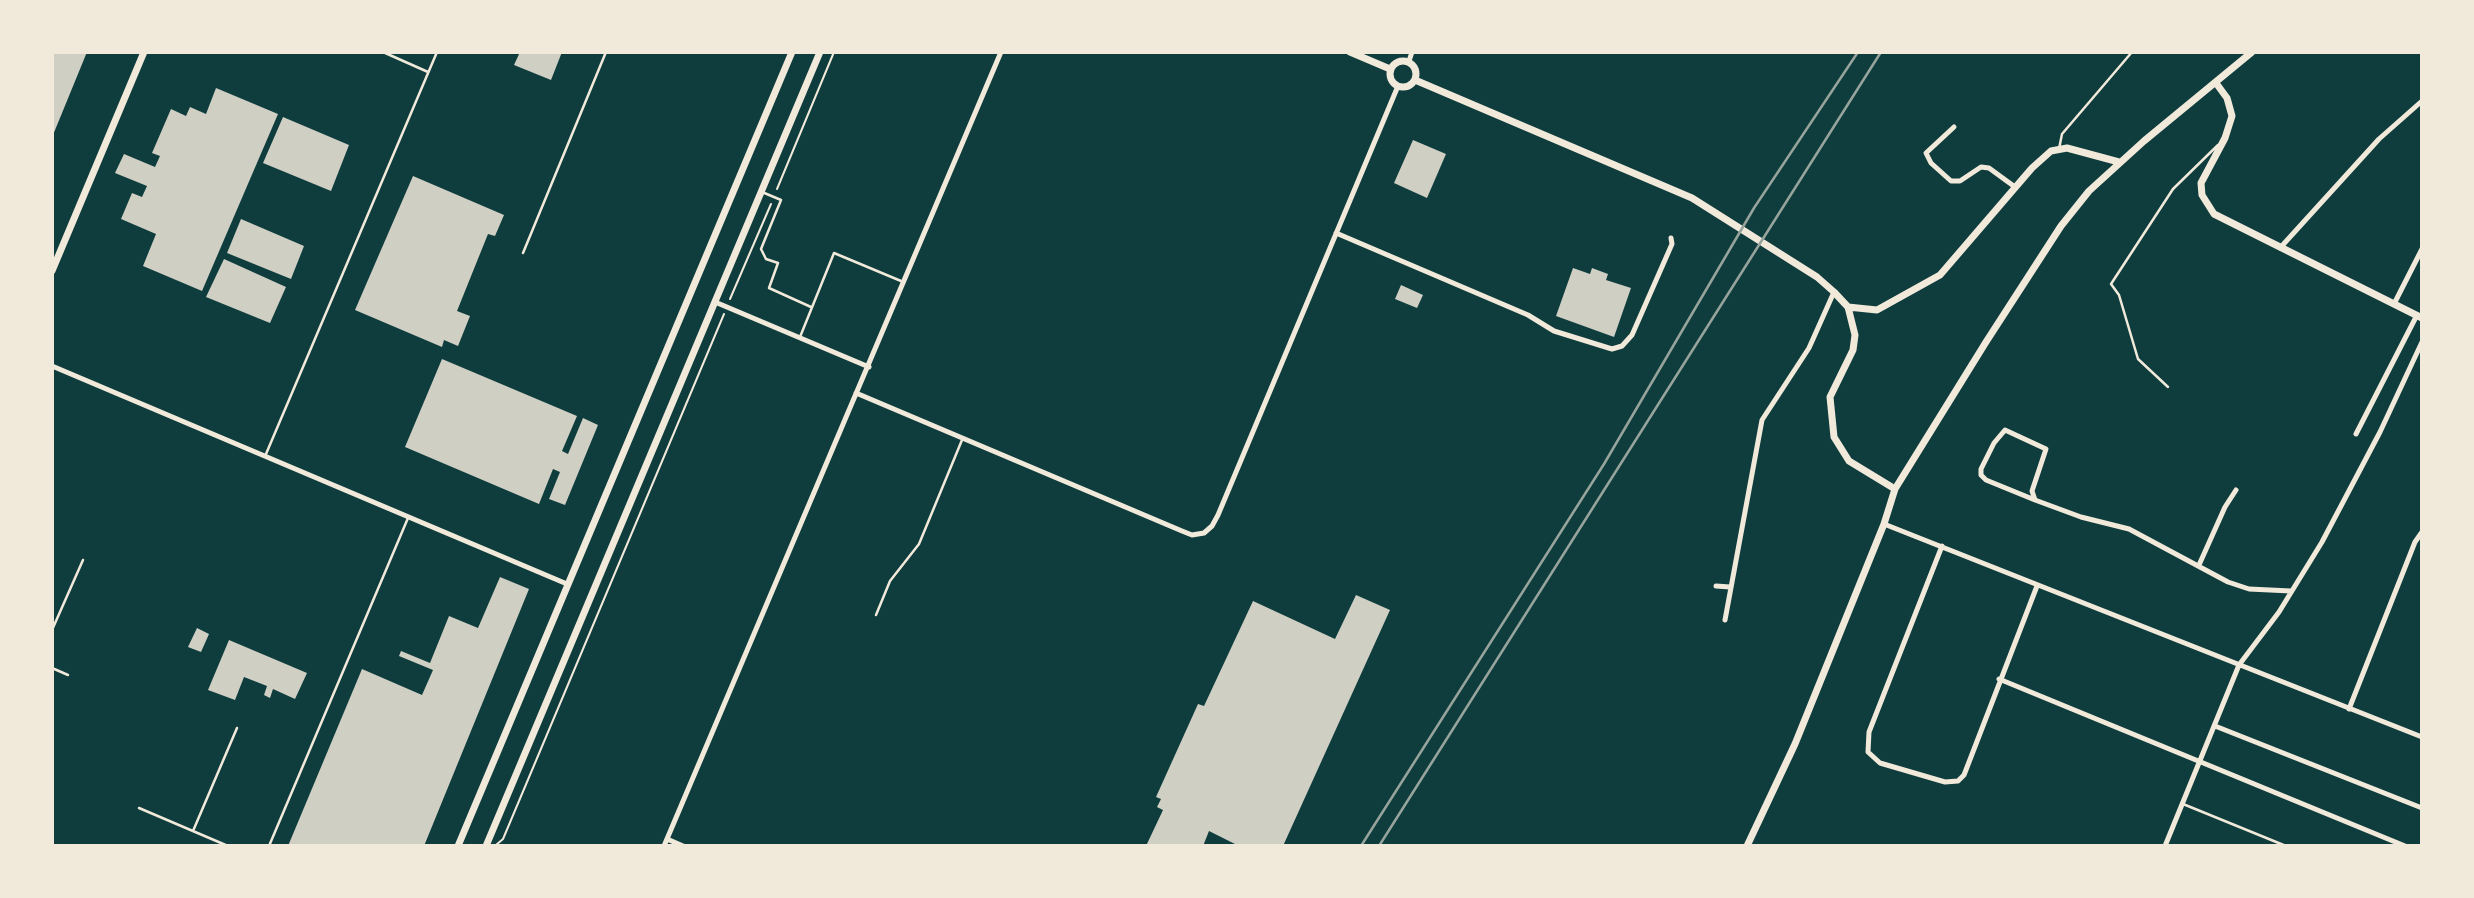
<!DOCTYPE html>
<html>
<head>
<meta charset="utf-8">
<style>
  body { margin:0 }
  #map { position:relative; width:2474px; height:898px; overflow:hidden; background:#0f3d3e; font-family:Barlow,sans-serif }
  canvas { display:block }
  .frame { position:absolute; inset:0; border:54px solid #f1e9da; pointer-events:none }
</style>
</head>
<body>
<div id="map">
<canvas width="2474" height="898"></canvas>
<div class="frame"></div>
</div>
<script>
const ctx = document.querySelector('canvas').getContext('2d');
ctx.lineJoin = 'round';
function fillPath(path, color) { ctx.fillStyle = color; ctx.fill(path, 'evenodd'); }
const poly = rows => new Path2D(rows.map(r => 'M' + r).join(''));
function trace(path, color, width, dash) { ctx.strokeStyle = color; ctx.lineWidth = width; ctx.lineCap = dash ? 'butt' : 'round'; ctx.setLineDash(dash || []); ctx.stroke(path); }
fillPath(poly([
  [52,52,87,52,53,135,52,135],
  [520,52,562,52,551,80,514,65],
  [216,88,278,114,202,291,143,266,156,234,121,219,132,193,142,197,147,186,115,173,124,154,155,167,160,156,152,153,171,109,186,116,190,107,206,114],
  [283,117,349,145,331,191,263,163],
  [1413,140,1446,154,1427,198,1394,183],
  [413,176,504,215,495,236,488,234,457,311,470,316,458,346,444,340,442,347,355,310],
  [241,219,304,246,291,279,227,253],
  [224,259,286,287,270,323,206,297],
  [1573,268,1590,274,1592,268,1608,274,1606,280,1631,288,1614,337,1556,316],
  [1401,285,1423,295,1417,308,1395,299],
  [442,359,577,416,562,451,568,454,583,418,598,425,565,505,549,499,560,472,553,469,539,504,405,447],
  [500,577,529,589,424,846,288,846,362,669,422,695,433,670,399,656,401,651,430,663,449,616,478,628],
  [1356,595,1390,610,1283,846,1239,846,1209,831,1203,846,1146,846,1163,810,1157,807,1161,799,1156,797,1198,704,1204,706,1253,601,1335,639],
  [197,628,209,634,201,652,188,647],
  [229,640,307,673,295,699,273,689,270,698,264,695,267,686,244,677,235,700,208,690]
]), '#cfcfc3');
trace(poly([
  [777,189,834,52],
  [730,299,771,204],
  [496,845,503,839,724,314]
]), '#f1e9da', 2);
trace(poly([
  [383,52,428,72],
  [2059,149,2062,134,2132,52],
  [762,192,781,200,761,249,766,259,778,263,769,288,811,307],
  [523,253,606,52],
  [800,337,834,253,901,281],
  [2168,387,2138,359,2119,295,2111,284,2173,189,2218,145],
  [266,454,437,52],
  [876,615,890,581,919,544,962,440],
  [52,630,83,560],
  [52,668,68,675],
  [2183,804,2286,846],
  [139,808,228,846],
  [193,831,237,728],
  [269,846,408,518]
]), '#f1e9da', 2.5);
trace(poly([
  [1409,61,1412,52],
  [1954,127,1926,153,1931,163,1951,181,1960,181,1981,167,1989,168,2015,187],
  [1336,233,1528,315,1554,331,1612,349,1622,346,1632,335,1672,244,1671,238],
  [2280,248,2379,139,2422,101],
  [715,302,869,367],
  [2394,304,2422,249],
  [52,366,567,584],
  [856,393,1182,531,1192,535,1204,533,1212,526,1218,515,1398,86],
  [2356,434,2417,315],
  [2035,500,2032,491,2046,449,2005,430,1994,443,1981,469,1981,475,1986,480,2035,500,2081,517,2129,529,2228,582,2249,589,2291,591],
  [1884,524,2422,737],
  [1942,546,1869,732,1868,752,1880,763,1945,782,1958,781,1964,775,2037,586],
  [2199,565,2225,507,2236,490],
  [1716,586,1730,587],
  [1725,620,1762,420,1809,348,1834,292],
  [1999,679,2405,846],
  [2349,709,2415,542,2422,532],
  [2215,726,2422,808],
  [667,839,683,846],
  [664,846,1001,52],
  [2165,846,2239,665,2279,612,2322,542,2380,432,2422,342]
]), '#f1e9da', 5);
trace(poly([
  [1350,52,1390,69],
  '1390 74a13 13 0 1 1 26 0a13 13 0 1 1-26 0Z',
  [1415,80,1692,198,1817,277,1834,292,1848,307,1855,335,1853,350,1830,397,1834,437,1849,461,1895,489],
  [2216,83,2227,98,2232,116,2225,138,2201,183,2202,195,2214,214,2422,318],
  [52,271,144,52],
  [1848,307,1877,310,1940,275,2032,168,2051,151,2067,148,2119,162],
  [458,846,792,52],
  [486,846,820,52],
  [1747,846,1795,744,1884,524,1895,489,1986,342,2061,226,2089,191,2144,141,2252,52]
]), '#f1e9da', 7);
trace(poly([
  [1361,846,1604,464,1754,208,1858,52],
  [1379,846,1881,52]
]), '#97a49c', 2.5);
</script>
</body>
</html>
